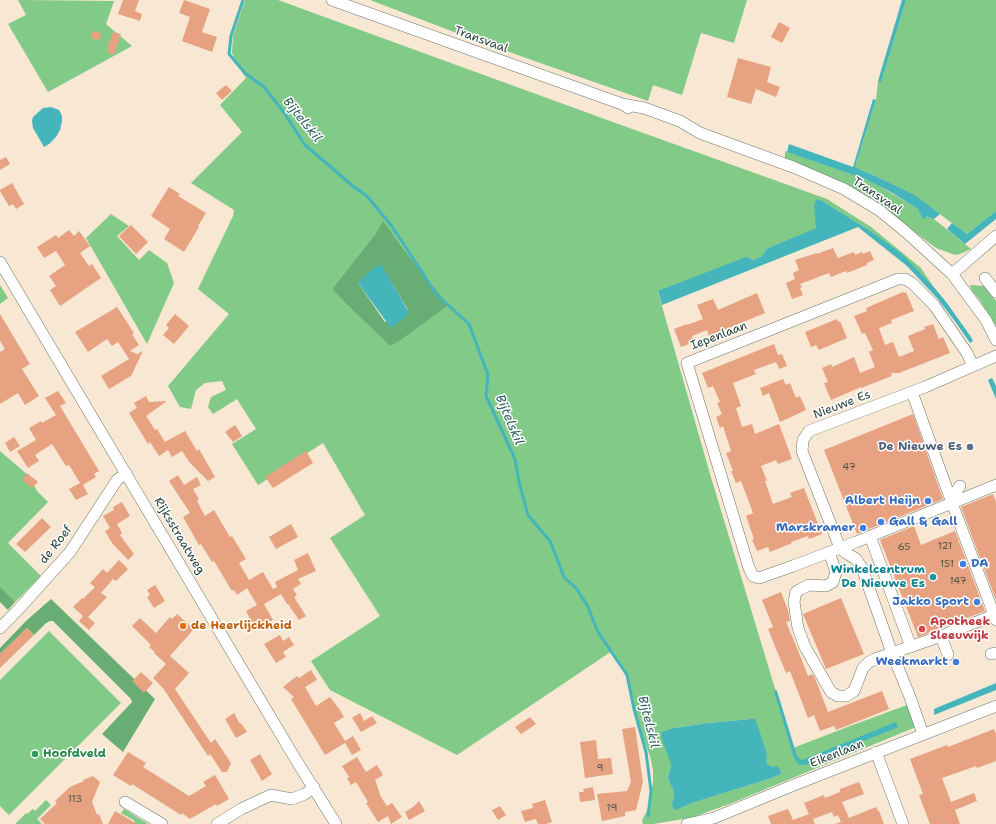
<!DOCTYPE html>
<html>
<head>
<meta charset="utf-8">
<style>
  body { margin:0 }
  canvas { display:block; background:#f7e7d3 }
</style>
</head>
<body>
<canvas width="996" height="824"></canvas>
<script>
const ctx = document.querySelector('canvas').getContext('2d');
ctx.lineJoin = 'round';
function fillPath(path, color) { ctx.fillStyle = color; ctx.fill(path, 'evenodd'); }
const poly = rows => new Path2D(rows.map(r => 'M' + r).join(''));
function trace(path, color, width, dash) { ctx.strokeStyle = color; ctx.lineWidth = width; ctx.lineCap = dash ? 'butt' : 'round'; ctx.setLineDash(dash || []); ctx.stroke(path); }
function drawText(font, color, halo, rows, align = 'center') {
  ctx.font = font + ' "Shantell Sans",sans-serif'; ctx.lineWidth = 3; ctx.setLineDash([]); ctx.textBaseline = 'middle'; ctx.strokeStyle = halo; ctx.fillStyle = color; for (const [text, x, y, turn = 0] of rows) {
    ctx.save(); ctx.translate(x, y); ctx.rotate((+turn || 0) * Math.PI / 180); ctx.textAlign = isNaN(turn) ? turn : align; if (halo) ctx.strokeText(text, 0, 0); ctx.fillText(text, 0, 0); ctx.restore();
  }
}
fillPath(poly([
  [18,0,114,1,106,24,132,46,48,92,8,24,26,15],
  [245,0,278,0,610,121,827,199,871,227,921,268,933,286,902,255,869,230,824,202,817,228,766,249,762,256,753,260,746,258,658,292,710,474,793,748,850,726,907,705,916,727,727,805,690,818,665,822,654,824,643,824,642,820,648,809,651,791,653,783,653,770,650,756,640,730,629,682,621,664,612,651,457,755,330,690,311,661,380,616,330,538,365,515,323,443,258,485,232,444,256,429,237,399,213,414,208,407,211,397,226,390,222,381,205,383,196,390,191,409,180,407,168,386,229,314,198,289,233,216,234,210,191,183,242,132,220,105,246,78,236,63,232,53,233,36],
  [383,222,402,246,415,264,449,305,390,346,346,304,332,289,376,233],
  [751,719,767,764,781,774,772,778,692,803,681,808,672,803,674,797,673,789,670,784,668,778,671,764,675,728,707,723],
  [370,0,747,0,734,43,701,33,682,95,653,85,648,101,475,40],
  [906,0,996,0,996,211,967,234,915,196,886,181,855,167,876,100,878,81,881,81],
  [785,151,865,179,876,184,918,209,921,216,926,216,934,219,971,249,960,254,955,255,936,248,903,223,785,158],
  [111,214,129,226,117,236,139,260,149,250,167,263,174,283,147,344,86,238],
  [0,285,8,298,0,304],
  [970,285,984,286,996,301,996,326,979,299,972,291],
  [0,451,29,476,37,491,48,502,8,543,41,576,15,602,0,586],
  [49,631,121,703,9,815,0,806,0,680],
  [46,800,51,805,37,819,42,824,15,824,26,813,27,814,33,809,35,811],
  [124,809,148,824,133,824,135,821,121,813]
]), '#81ca87');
fillPath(poly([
  [383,221,415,264,449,305,399,341,390,346,346,304,332,289,376,233],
  [387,275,394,286,408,310,385,322,358,283],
  [0,586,15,602,8,610,0,602],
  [51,599,155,699,123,752,102,734,132,702,131,699,53,621,50,621,46,623,34,635,27,628,0,654,0,648,26,621]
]), '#68ae74');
fillPath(poly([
  [902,0,906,0,881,82,878,81],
  [873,99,876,100,855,167,886,181,916,196,940,214,934,219,926,216,926,218,924,219,921,216,918,209,889,191,865,179,787,152,789,144,853,167],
  [51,107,59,110,62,116,62,121,60,130,56,137,49,144,44,147,33,128,32,121,33,117,43,108],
  [817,199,824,202,869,230,902,254,933,286,947,303,971,337,973,341,970,343,954,320,937,298,907,266,858,227,662,305,658,291,746,257,753,260,762,256,766,249,816,228,814,205],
  [996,211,996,219,965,244,947,229,952,223,967,234],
  [378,265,382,266,383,268,397,291,409,313,403,319,391,328,358,283,363,277],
  [992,378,996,386,996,399,988,380],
  [996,683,996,690,934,715,934,709],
  [776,690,777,691,797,756,800,759,802,760,896,722,898,727,805,765,799,765,794,758,774,691],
  [751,719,755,719,758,727,767,754,766,759,767,764,772,767,777,766,780,769,781,774,772,778,692,803,681,808,676,810,673,808,672,803,674,797,673,789,670,784,668,778,671,764,661,737,662,732,675,728,707,723]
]), '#45b5bc');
trace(poly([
  [243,0,231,36,229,54,245,73,264,87,283,111,305,145,354,187,367,196,391,225,437,295,469,324,488,375,486,396,515,459,519,482,528,515,550,541,564,577,576,588,587,605,598,632,627,675,634,709,646,752,651,791,648,816]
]), '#45b5bc', 3);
fillPath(poly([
  [123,0,139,0,135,11,142,14,140,21,118,14],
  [184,0,210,9,202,32,217,37,212,52,182,41,190,17,179,13],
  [779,22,790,28,782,43,771,37],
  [96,31,99,32,102,37,97,40,93,39,91,36,92,32],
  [113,32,121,34,114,55,107,53,107,49],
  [738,58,771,67,767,82,780,87,776,97,756,89,751,104,727,97],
  [226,85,232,91,222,100,216,93],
  [6,157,10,164,0,170,0,160],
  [12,183,24,204,16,209,13,204,9,206,0,191,0,190],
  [169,187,180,194,178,196,206,213,198,226,199,227,184,252,164,239,170,229,151,216],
  [131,225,148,242,136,254,119,236],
  [69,230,74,236,79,231,90,246,80,253,89,266,92,264,101,278,60,306,50,290,56,286,49,276,65,265,56,251,44,258,37,247,56,235,58,238],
  [833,248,838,258,854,252,855,255,862,252,863,254,870,251,874,260,867,263,867,265,847,273,846,271,831,277,829,273,800,284,802,287,800,288,803,295,792,299,786,283,795,279,793,273,799,270,795,260,817,253,817,254],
  [903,292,904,293,906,292,914,311,891,320,892,323,879,328,885,345,893,342,899,357,914,351,908,336,925,329,924,327,933,324,939,339,943,337,950,353,899,373,891,373,892,376,861,388,861,387,831,400,824,383,828,382,822,368,831,364,832,367,854,357,860,373,875,367,869,352,873,350,865,333,862,334,854,316,867,311,866,308],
  [757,293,765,313,709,336,707,330,692,336,694,342,681,347,674,329,687,324,687,325,703,319,697,305,713,299,718,310],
  [117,307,134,333,132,334,139,345,130,351,137,354,143,351,131,376,109,389,101,376,129,359,118,342,112,346,107,339,88,352,75,332],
  [0,314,30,364,22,369,39,396,25,405,18,393,0,404,0,352,5,349,0,341],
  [175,314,189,326,174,344,163,335,169,328,166,325],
  [837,319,838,322,840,321,847,338,819,350,816,345,811,347,805,332],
  [774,344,778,355,782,354,787,366,779,369,776,362,754,370,756,374,733,383,741,406,736,408,742,427,752,424,755,434,779,424,792,459,778,464,776,460,761,466,767,481,765,481,773,504,792,497,790,493,804,488,822,534,809,539,808,536,791,542,792,543,770,552,768,547,757,551,752,540,754,539,746,516,753,513,741,481,736,483,731,471,733,471,726,453,731,451,723,426,720,428,716,417,722,414,717,403,720,402,713,386,708,388,702,373],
  [783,379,786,385,790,383,796,398,800,396,806,410,789,418,780,422,769,393,763,396,760,388],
  [58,391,66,403,60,406,99,471,94,474,96,477,83,485,88,494,76,500,69,489,80,483,69,465,66,466,52,444,35,455,39,461,28,468,17,451,36,440,29,428,41,421,42,423,56,415,45,398],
  [146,396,149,402,167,401,146,416,155,430,157,429,165,442,185,431,197,451,199,449,215,477,208,481,190,463,182,451,172,457,168,450,159,456,150,442,148,444,129,413,137,408,134,403],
  [913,414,943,499,857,534,824,450],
  [235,425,242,436,233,442,225,432],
  [14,437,20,446,10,452,5,443],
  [306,451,313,463,273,488,265,477],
  [27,473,38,482,32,488,22,480],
  [178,475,184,485,197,477,201,485,193,489,199,499,197,501,205,516,214,510,230,537,232,536,246,559,239,563,249,580,263,572,273,589,277,587,275,582,298,570,294,560,308,553,316,571,298,579,301,584,293,589,297,595,294,597,306,616,299,620,288,604,287,604,281,594,264,604,273,620,253,631,248,623,251,621,246,611,257,605,247,588,237,595,234,590,232,591,214,561,212,562,201,544,199,545,183,517,190,513,169,481],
  [993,494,996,502,996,600,961,507],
  [122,502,130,516,117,524,122,533,120,535,134,554,128,560,112,543,105,531,110,528,103,516,114,510,113,507],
  [42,518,51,527,25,552,16,544],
  [291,524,298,537,276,549,269,537],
  [914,526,921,545,955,531,985,611,918,637,880,540],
  [119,560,128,569,116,581,113,579,101,593,107,597,88,617,95,623,89,630,79,621,83,616,73,607,82,598,83,599,95,587,90,583,103,569,107,573],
  [155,585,165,601,154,608,147,597,150,595,147,590],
  [781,592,788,610,790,621,786,622,797,648,808,676,812,674,815,678,828,712,882,691,889,709,836,730,834,726,820,731,814,715,808,718,790,671,786,673,768,629,773,627,762,600],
  [841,598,864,654,826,669,803,614],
  [177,614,194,629,170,656,189,673,175,689,211,743,215,739,231,763,227,772,222,772,210,754,208,756,163,688,153,678,166,664,154,653,155,652,149,647,151,645,132,626,140,618,156,633,170,617,172,619],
  [27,628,34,635,0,668,0,654],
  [280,635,283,641,289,637,294,645,283,652,286,657,276,663,264,644],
  [311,670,317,680,305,687,316,706,330,697,340,710,344,717,334,723,345,741,353,736,361,750,352,755,345,743,325,755,291,699,294,697,283,687,297,676,299,678],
  [141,672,153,683,144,693,132,681],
  [234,713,240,724,241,723,247,732,236,738,225,719],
  [360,713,364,721,372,716,377,723,361,732,352,718],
  [530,717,536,724,521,734,515,727],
  [635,727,643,782,636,810,625,812,625,816,602,821,597,794,627,791,631,782,622,729],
  [994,729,996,734,996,761,977,768,976,766,942,778,951,802,974,793,977,801,955,810,960,824,930,824,919,795,923,794,910,759,947,745,948,747],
  [596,740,598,759,611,758,613,774,585,778,580,742],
  [128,752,146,763,143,767,189,796,206,786,203,782,215,775,229,799,217,806,216,804,190,819,182,813,181,815,132,784,131,786,113,775],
  [260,754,272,774,262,781,250,760],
  [357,757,366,772,377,765,383,775,375,780,381,797,387,806,392,803,402,817,391,824,388,816,378,822,366,803,368,802,356,782,351,785,347,778,349,777,342,766],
  [93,776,100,782,92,802,97,815,99,814,103,824,45,824,40,819,57,803,55,801,70,787,84,781,83,780],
  [859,782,864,794,842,802,849,818,876,807,878,811,879,811,884,824,835,824,841,822,838,815,834,817,832,812,813,819,815,824,771,824,768,816,788,809,793,820,809,814,804,803,824,795,825,798,840,792,840,789],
  [593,787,595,800,580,802,579,792,584,792,583,789],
  [545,800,552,822,546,824,538,824,536,819,525,822,521,811,533,808,532,804],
  [419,801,425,811,409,820,405,812,413,807],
  [500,806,506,815,498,820,492,810],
  [115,811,137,824,108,824]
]), '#e6a281');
const minor = poly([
  [332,0,622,104,628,108],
  [622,104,644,108,680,121,700,133,793,167,844,189,879,210,906,232,952,274,986,320,996,340],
  [0,262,296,760,336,824],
  [952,274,996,236],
  [985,278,996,292],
  [973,366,967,353,934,305,912,283,905,279,898,279,687,363,749,568,753,576,759,578,793,566,856,542,996,485],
  [912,392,952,503,996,620],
  [952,503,955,493,960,486],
  [870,536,911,647],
  [829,552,836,572,833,582,826,586,809,585,801,589,796,592,794,602,798,628,805,647,831,692,838,696,846,696,854,691,863,668,869,662,875,659,941,636,994,615],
  [0,628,17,611,70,552,117,480,126,473],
  [941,636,948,655],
  [991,654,996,653],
  [923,734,910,697,892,653,862,568,856,559,846,553,840,548,802,451,803,440,809,431,925,387,996,356],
  [876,752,903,824],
  [125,802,162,824],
  [217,824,241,809,271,795,292,799,305,794,314,787],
  [687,824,714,818,794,785,996,706]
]);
trace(minor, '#6b786c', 12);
trace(minor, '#fff', 11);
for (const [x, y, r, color] of [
  [970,447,4,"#5c6f8a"],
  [928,501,4,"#3f7fe0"],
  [881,522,4,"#3f7fe0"],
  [863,528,4,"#3f7fe0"],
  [963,564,4,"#3f7fe0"],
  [933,577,4,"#0f9aa8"],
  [977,602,4,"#3f7fe0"],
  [183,626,4,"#e8710a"],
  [922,629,4,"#e0444e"],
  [956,662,4,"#3f7fe0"],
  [35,754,4,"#2e9e5b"]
]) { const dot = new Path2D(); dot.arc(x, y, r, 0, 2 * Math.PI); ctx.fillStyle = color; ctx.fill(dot); trace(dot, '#fff', 1.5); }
drawText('10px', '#515647', null, [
  ["47",849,467],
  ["121",945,546],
  ["65",904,547],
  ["151",947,564],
  ["147",958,581],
  ["9",600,768],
  ["113",75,799],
  ["19",612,808]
]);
drawText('12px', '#1f3d34', '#fff', [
  ["Transvaal",481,40,20],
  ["Transvaal",877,196,34],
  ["Iepenlaan",719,336,-21],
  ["Nieuwe Es",842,405,-21],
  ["Rijksstraatweg",179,536,59],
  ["de Roef",56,545,-52],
  ["Eikenlaan",837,754,-22]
]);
drawText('bold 12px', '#4e5e75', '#fff', [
  ["De Nieuwe Es",962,447]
], 'right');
drawText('bold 12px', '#366cbe', '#fff', [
  ["Albert Heijn",920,501],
  ["Gall & Gall",889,522,"left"],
  ["Marskramer",855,528],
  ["DA",971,564,"left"],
  ["Jakko Sport",969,602],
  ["Weekmarkt",948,662]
], 'right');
drawText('bold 12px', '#0d838f', '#fff', [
  ["Winkelcentrum",925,570],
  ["De Nieuwe Es",925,584]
], 'right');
drawText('bold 12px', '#be3a42', '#fff', [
  ["Apotheek",930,622],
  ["Sleeuwijk",930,636]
], 'left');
drawText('bold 12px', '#c56008', '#fff', [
  ["de Heerlijckheid",191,626]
], 'left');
drawText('bold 12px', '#27864d', '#fff', [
  ["Hoofdveld",43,754]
], 'left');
drawText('italic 13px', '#2a615d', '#fff', [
  ["Bijtelskil",302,120,51],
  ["Bijtelskil",509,420,67],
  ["Bijtelskil",648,722,76]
]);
</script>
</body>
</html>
